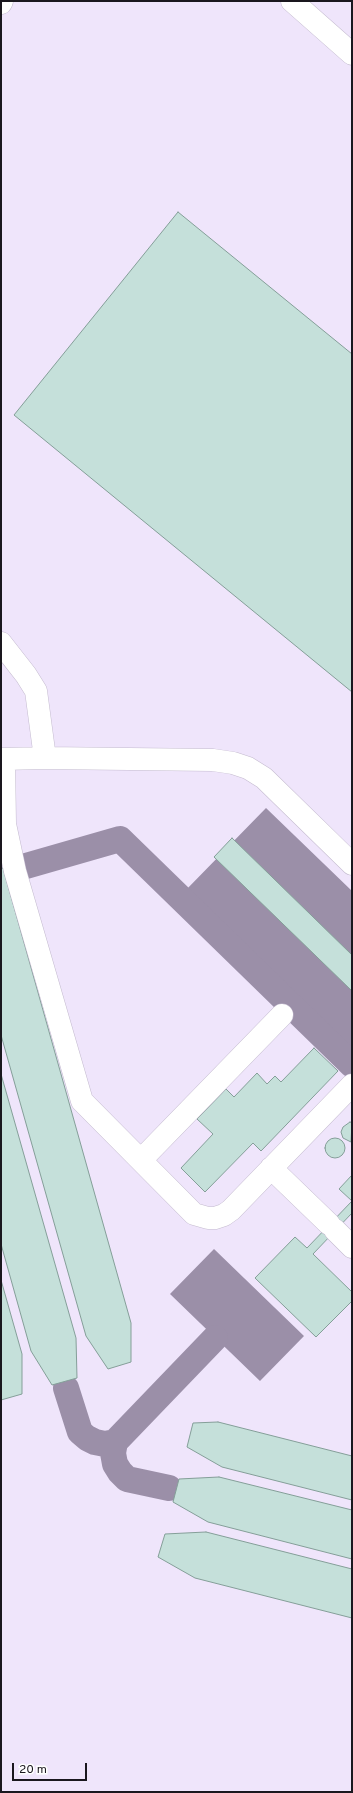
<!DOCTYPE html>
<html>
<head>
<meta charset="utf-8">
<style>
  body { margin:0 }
  #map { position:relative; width:353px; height:1793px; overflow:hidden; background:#f7f1fd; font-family:Overpass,sans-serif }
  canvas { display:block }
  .frame { position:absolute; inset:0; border:2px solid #1a171e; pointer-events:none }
  .scale { position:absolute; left:12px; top:1763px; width:75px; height:18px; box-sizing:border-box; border:2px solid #1a171e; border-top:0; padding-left:5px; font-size:12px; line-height:14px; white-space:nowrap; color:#1a171e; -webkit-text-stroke:3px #fff; paint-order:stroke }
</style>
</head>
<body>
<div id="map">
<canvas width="353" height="1793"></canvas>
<div class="frame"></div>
<div class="scale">20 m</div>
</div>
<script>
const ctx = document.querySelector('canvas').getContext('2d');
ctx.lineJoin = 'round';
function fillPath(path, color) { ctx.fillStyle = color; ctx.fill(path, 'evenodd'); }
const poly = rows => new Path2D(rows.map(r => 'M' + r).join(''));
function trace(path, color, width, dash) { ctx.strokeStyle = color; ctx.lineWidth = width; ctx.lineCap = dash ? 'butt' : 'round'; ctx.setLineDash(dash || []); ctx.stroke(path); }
fillPath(poly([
  [1,1,352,1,352,1792,1,1792]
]), '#efe5fb');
fillPath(poly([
  [266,808,352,891,352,1056,184,892],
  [214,1249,304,1336,260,1381,170,1294]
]), '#9b8fa8');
trace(poly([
  [26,866,120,839,352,1065],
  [66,1388,80,1432,87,1438,95,1442,105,1444,115,1442,215,1338],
  [115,1442,113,1453,115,1464,120,1472,127,1479,169,1488]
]), '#9b8fa8', 26);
const building = poly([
  [178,212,352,354,352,692,14,415,178,212],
  [232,838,352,955,352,991,214,857,232,838],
  [3,868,131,1323,131,1362,108,1369,86,1336,1,1035,1,869,3,868],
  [314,1048,338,1071,261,1151,253,1143,205,1192,181,1168,213,1134,197,1119,226,1089,234,1097,257,1073,267,1084,275,1076,281,1082,314,1048],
  [1,1074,76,1338,77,1378,52,1385,31,1351,1,1244,1,1074],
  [350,1122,352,1123,351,1142,343,1138,341,1132,343,1127,350,1122],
  '325 1148a10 10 0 1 1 20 0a10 10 0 1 1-20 0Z',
  [352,1175,352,1213,313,1254,352,1292,352,1301,316,1337,255,1278,295,1237,307,1248,352,1201,339,1189,352,1175],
  [1,1280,22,1354,22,1394,1,1400,1,1280],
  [218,1422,352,1456,352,1500,222,1467,187,1447,193,1423,218,1422],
  [219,1477,352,1510,352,1559,208,1522,173,1502,179,1479,219,1477],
  [206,1532,352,1569,352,1618,195,1578,158,1557,165,1534,206,1532]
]);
fillPath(building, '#c5e0da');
trace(building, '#859f99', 1);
const minor = poly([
  [292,1,352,54],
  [1,3,2,1],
  [1,643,26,675,36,691,45,758],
  [1,759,45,758,213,760,233,763,248,768,264,778,352,864],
  [4,759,5,824,15,871,82,1101,194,1214,208,1218,215,1218,224,1215,231,1210,352,1085],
  [141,1160,282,1015],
  [271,1168,329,1224],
  [335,1230,352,1247]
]);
trace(minor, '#c4bbcf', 23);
trace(minor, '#fff', 22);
</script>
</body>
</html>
